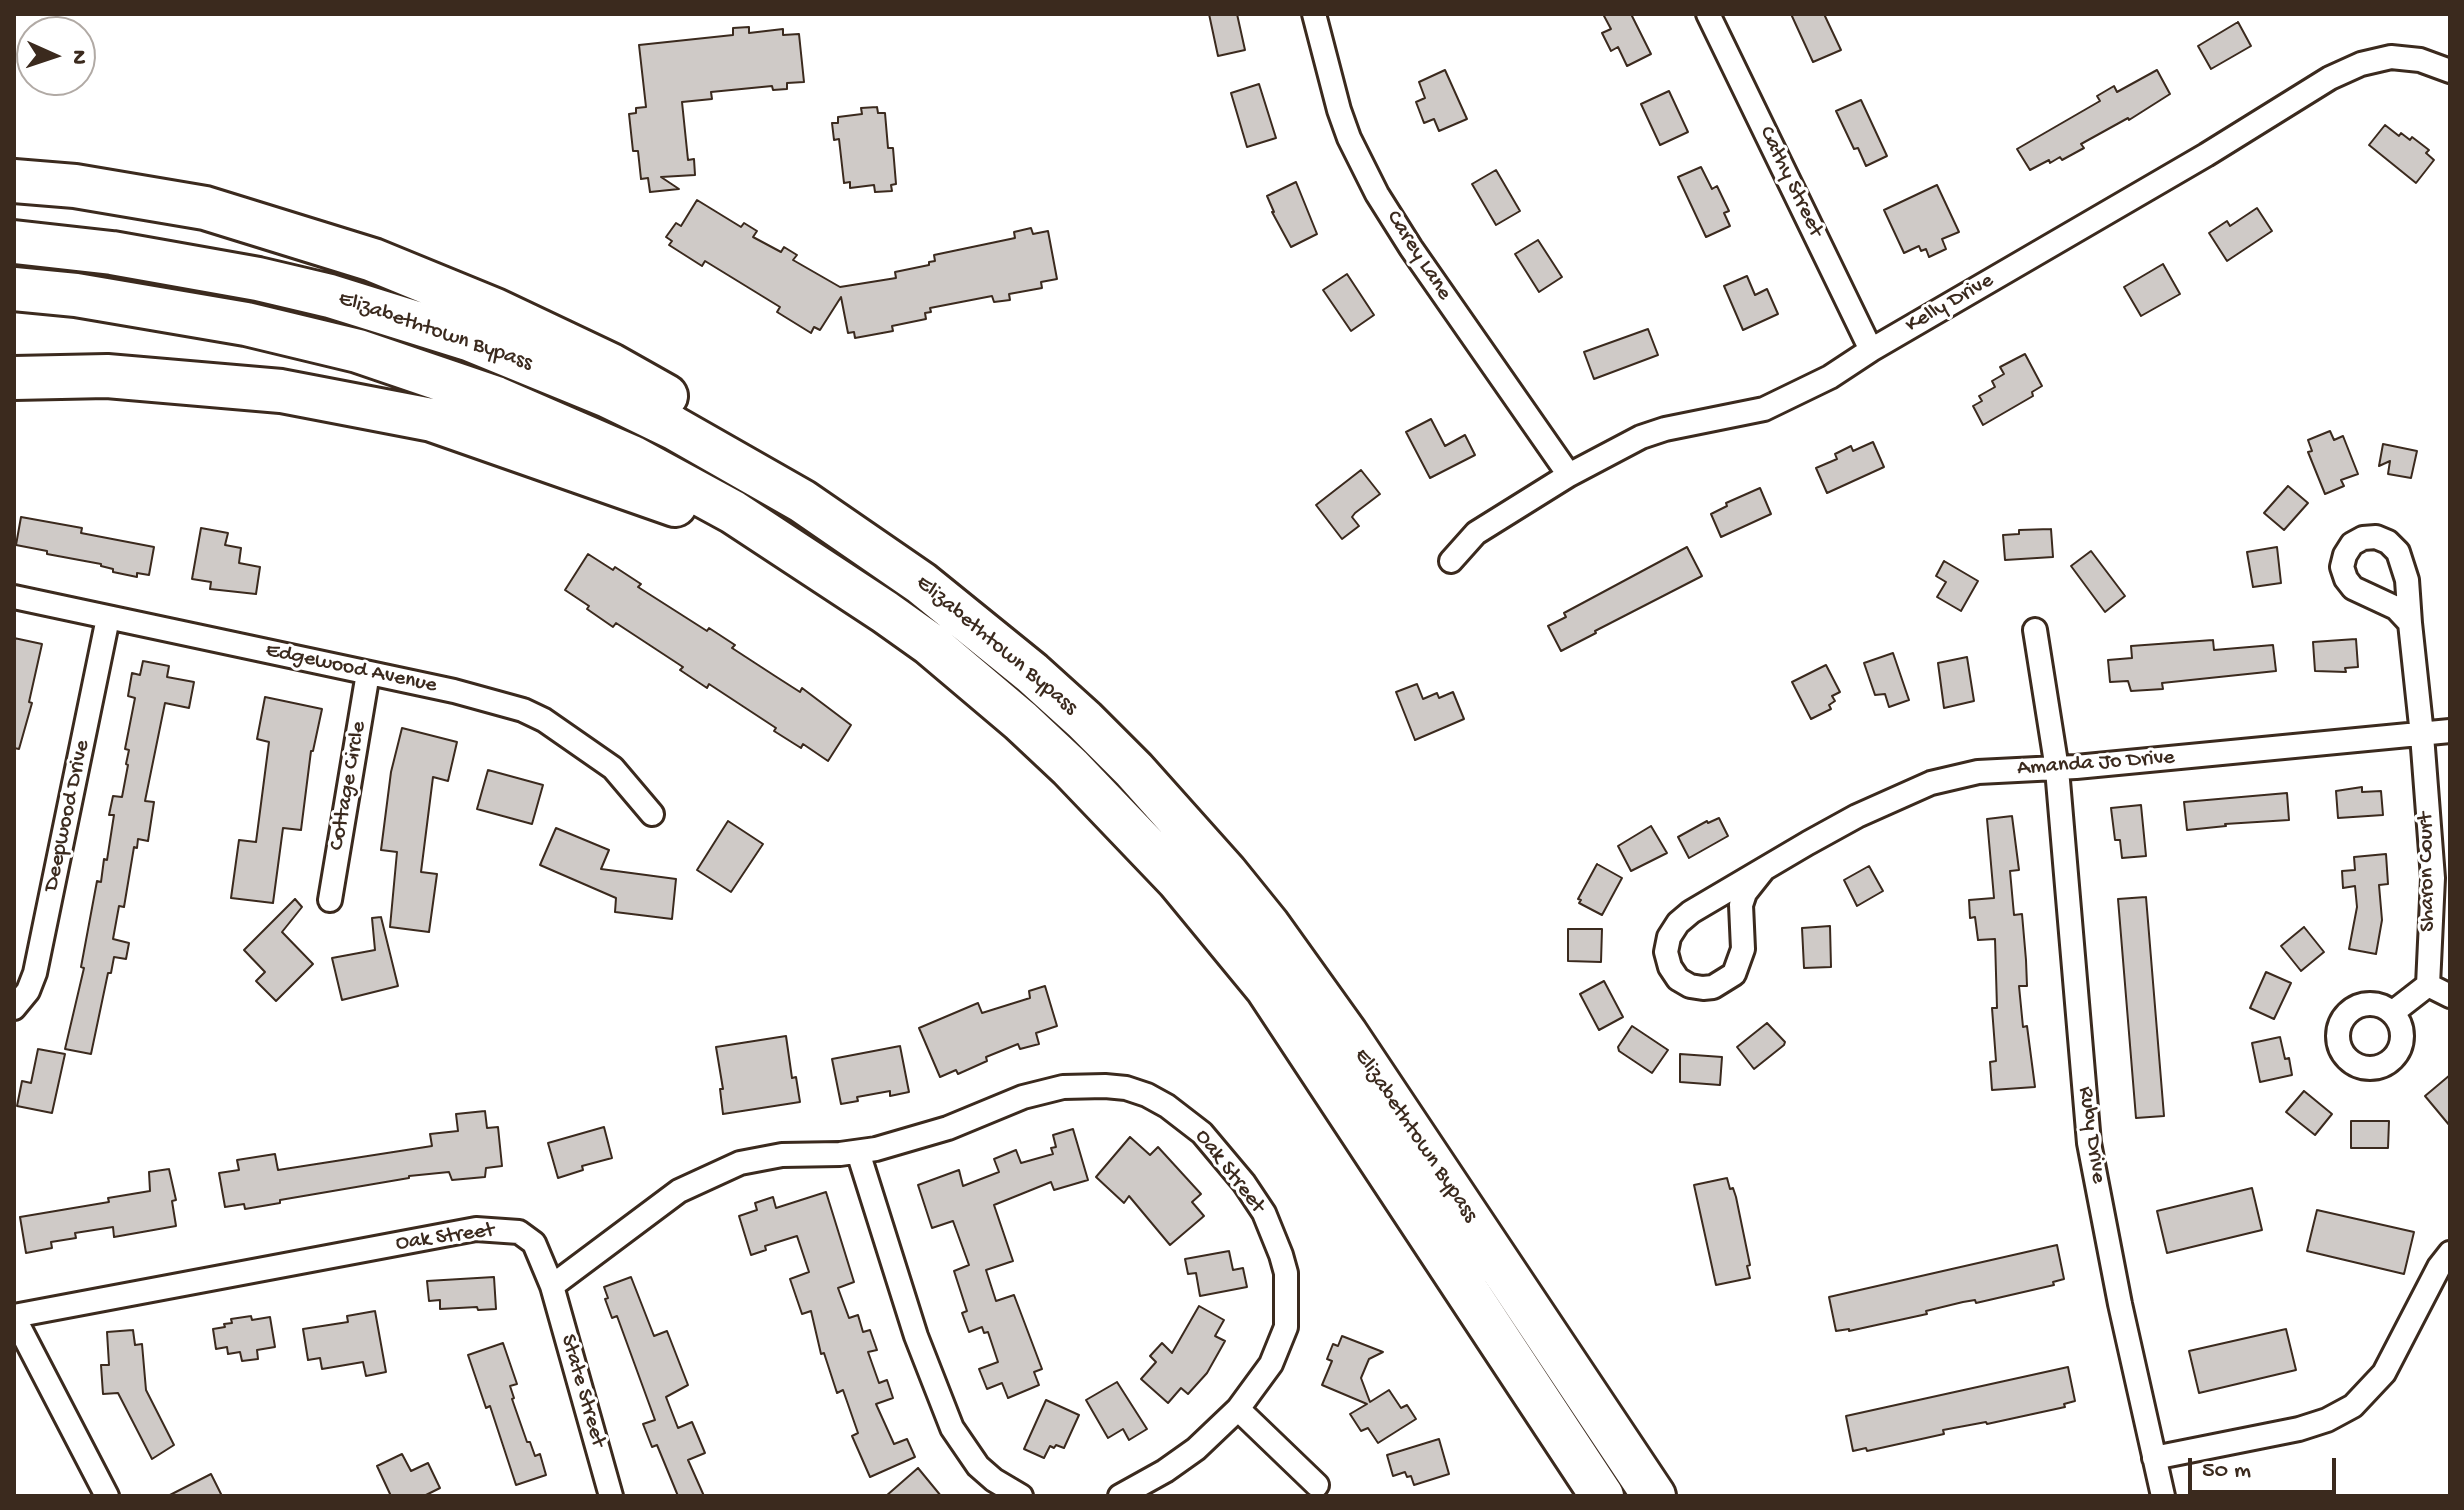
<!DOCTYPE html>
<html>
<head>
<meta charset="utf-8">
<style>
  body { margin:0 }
  #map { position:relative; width:2464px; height:1510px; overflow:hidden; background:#fff; font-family:"Gochi Hand",sans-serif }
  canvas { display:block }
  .frame { position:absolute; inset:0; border:16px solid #3b2a1e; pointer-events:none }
  .north { position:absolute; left:16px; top:16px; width:80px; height:80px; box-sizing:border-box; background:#fff; border:2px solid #b1aaa5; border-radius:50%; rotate:93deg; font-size:22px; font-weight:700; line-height:32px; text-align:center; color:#3b2a1e }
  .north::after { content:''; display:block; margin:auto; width:28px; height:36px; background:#3b2a1e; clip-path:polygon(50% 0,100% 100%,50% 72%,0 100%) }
  .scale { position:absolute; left:2188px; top:1458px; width:148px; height:36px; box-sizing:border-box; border:4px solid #3b2a1e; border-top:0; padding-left:10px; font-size:24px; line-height:28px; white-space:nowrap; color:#3b2a1e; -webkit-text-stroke:6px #fff; paint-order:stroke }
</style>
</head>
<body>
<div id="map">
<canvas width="2464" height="1510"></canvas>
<div class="frame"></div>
<div class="north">N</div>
<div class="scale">50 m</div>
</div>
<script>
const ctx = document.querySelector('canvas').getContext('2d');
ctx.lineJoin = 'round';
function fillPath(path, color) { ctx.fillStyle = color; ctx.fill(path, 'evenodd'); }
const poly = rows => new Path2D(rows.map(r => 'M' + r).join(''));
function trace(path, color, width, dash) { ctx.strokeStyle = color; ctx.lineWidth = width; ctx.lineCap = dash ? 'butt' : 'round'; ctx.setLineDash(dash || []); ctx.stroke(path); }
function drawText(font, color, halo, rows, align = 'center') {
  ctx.font = font + ' "Gochi Hand",sans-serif'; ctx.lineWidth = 6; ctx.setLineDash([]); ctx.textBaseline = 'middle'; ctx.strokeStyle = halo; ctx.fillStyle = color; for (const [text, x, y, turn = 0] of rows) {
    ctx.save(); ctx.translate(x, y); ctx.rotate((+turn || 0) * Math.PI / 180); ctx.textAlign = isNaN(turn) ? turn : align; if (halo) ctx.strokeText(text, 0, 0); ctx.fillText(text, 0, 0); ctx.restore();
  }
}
const building = poly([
  [1209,14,1237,14,1245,50,1218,56,1209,14],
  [1603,14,1631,14,1651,54,1627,66,1618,47,1611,51,1602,33,1611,29,1603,14],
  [1791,14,1824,14,1841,50,1813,62,1791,14],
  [2238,22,2251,46,2211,69,2198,46,2238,22],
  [749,27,749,33,783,29,783,35,799,34,804,82,787,83,787,89,773,90,772,86,711,92,712,99,682,102,688,160,694,159,695,175,661,177,679,189,650,192,648,178,641,179,638,151,633,151,629,114,636,113,636,108,646,107,639,45,733,35,733,28,749,27],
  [1445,70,1467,119,1439,131,1434,119,1424,123,1416,102,1425,98,1419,82,1445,70],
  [2157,70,2170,94,2129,120,2128,118,2081,144,2084,148,2062,160,2060,157,2050,163,2049,160,2030,170,2017,149,2100,101,2097,96,2114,86,2117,92,2157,70],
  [1259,84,1276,138,1247,147,1231,93,1259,84],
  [1669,91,1688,132,1660,145,1641,104,1669,91],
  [1861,100,1887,156,1866,166,1858,148,1854,149,1836,111,1861,100],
  [877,107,878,113,885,113,888,148,893,148,896,184,891,185,892,191,875,192,874,185,850,188,850,182,844,183,839,139,834,140,832,123,838,123,838,117,862,114,861,108,877,107],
  [2385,125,2399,136,2401,133,2410,140,2412,137,2429,150,2426,153,2434,160,2416,183,2369,145,2385,125],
  [1701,167,1712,189,1717,186,1729,211,1724,213,1730,226,1706,237,1678,177,1701,167],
  [1496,170,1520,211,1496,225,1472,184,1496,170],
  [1296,182,1317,234,1291,247,1272,212,1274,212,1267,196,1296,182],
  [1937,185,1959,232,1942,239,1946,249,1929,257,1926,249,1921,251,1919,246,1904,253,1884,210,1937,185],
  [697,200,741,227,744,223,757,231,753,237,781,252,784,247,797,255,793,260,840,287,896,278,895,272,929,265,929,262,935,261,934,255,1015,238,1014,232,1031,228,1033,234,1048,231,1057,279,1041,282,1042,288,1009,294,1010,300,994,302,992,296,930,308,931,312,925,313,926,319,892,326,893,331,855,338,854,332,848,333,841,297,820,330,814,327,811,333,777,312,780,307,736,280,705,261,702,266,669,245,672,241,666,237,676,223,681,226,697,200],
  [2257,208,2272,231,2227,261,2209,233,2227,221,2230,226,2257,208],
  [1538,240,1562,277,1539,292,1515,254,1538,240],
  [2163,264,2180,294,2141,316,2124,287,2163,264],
  [1347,274,1374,315,1351,331,1323,290,1347,274],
  [1747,276,1755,295,1767,289,1778,314,1743,330,1724,286,1747,276],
  [1648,329,1658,355,1594,379,1584,352,1648,329],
  [2025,354,2042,386,2032,392,2033,396,1983,425,1973,406,1982,401,1979,396,1995,387,1992,381,2004,374,2000,367,2025,354],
  [1431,419,1445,446,1465,435,1475,455,1430,478,1406,432,1431,419],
  [2330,431,2334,440,2343,436,2358,474,2341,480,2344,486,2325,494,2308,452,2312,451,2308,440,2330,431],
  [1873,442,1884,467,1827,493,1816,468,1837,459,1835,454,1851,446,1853,451,1873,442],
  [2383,444,2417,451,2411,478,2388,474,2390,461,2379,466,2383,444],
  [1361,470,1380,494,1355,513,1352,517,1359,526,1342,539,1316,505,1361,470],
  [2288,486,2308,503,2284,530,2264,513,2288,486],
  [1760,488,1771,514,1721,537,1711,514,1727,506,1726,503,1760,488],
  [21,517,82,528,81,533,154,547,149,575,137,573,137,577,113,572,113,569,101,566,101,564,47,554,47,551,16,545,21,517],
  [201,528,228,533,225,545,241,548,239,563,260,567,256,594,210,589,211,582,192,579,201,528],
  [2051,529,2053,557,2005,560,2003,535,2019,534,2019,530,2051,529],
  [1687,547,1702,576,1595,631,1596,633,1561,651,1548,626,1566,617,1564,613,1687,547],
  [2277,547,2281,583,2253,587,2247,552,2277,547],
  [2091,551,2125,596,2105,612,2071,566,2091,551],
  [588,554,613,570,615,567,641,584,638,587,707,631,709,628,735,645,732,648,775,676,800,692,802,688,851,725,828,761,803,744,801,748,774,731,776,728,709,684,707,688,680,670,683,667,616,623,613,627,587,609,589,606,565,590,588,554],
  [1944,561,1978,581,1961,611,1937,597,1946,582,1936,576,1944,561],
  [14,638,42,644,29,702,32,703,19,749,14,748,14,638],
  [2356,639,2358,667,2345,668,2346,672,2315,671,2313,642,2356,639],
  [2213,640,2214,650,2273,645,2276,671,2162,683,2163,689,2131,691,2128,681,2110,682,2108,660,2132,658,2131,646,2213,640],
  [1893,653,1909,700,1889,707,1885,694,1875,695,1864,663,1893,653],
  [1967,657,1974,701,1944,708,1938,663,1967,657],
  [143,661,169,666,167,677,194,682,189,708,165,703,145,801,154,802,148,841,138,839,137,848,134,847,124,907,119,906,113,939,129,943,126,959,114,957,111,973,108,973,91,1054,65,1049,84,968,81,967,97,881,101,882,104,859,107,860,114,815,109,815,113,796,122,797,128,765,126,764,129,750,125,749,135,698,128,696,132,673,140,675,143,661],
  [1826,665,1840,692,1832,696,1835,701,1829,705,1831,709,1811,719,1792,682,1826,665],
  [1417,684,1423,699,1437,693,1439,698,1453,692,1464,719,1415,740,1396,692,1417,684],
  [265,697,322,709,313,751,311,751,301,830,283,828,273,903,231,898,239,840,256,842,269,742,257,739,265,697],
  [402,728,457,742,448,781,433,777,421,872,437,874,429,932,390,927,397,852,381,850,391,772,402,728],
  [488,770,543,785,532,824,477,809,488,770],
  [2362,787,2362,792,2381,791,2383,815,2338,818,2336,791,2362,787],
  [2287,793,2289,820,2225,824,2226,826,2187,830,2184,802,2287,793],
  [2141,805,2146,856,2122,858,2120,840,2115,840,2111,808,2141,805],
  [2012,816,2019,870,2010,871,2014,915,2022,914,2026,960,2027,986,2019,986,2023,1027,2027,1026,2035,1087,1992,1090,1990,1062,1996,1061,1992,1008,1997,1008,1995,939,1978,940,1975,917,1970,918,1969,900,1994,898,1987,819,2012,816],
  [1719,818,1728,836,1689,858,1678,837,1707,821,1708,823,1719,818],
  [728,821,763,844,731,892,697,870,728,821],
  [1651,826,1667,853,1631,871,1618,846,1651,826],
  [556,828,609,850,601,869,676,879,672,919,615,912,616,898,540,865,556,828],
  [2386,854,2388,884,2379,885,2382,920,2376,954,2349,949,2357,907,2355,886,2343,888,2342,871,2355,870,2354,857,2386,854],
  [1597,864,1622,878,1602,915,1579,903,1581,900,1578,899,1597,864],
  [1869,866,1883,891,1857,906,1844,880,1869,866],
  [2146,897,2164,1116,2136,1118,2118,899,2146,897],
  [295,899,302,907,282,932,313,964,276,1001,256,981,265,972,244,950,295,899],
  [381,917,398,986,342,1000,332,958,375,950,372,918,381,917],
  [1830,926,1831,967,1804,968,1802,928,1830,926],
  [2304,927,2324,952,2301,971,2281,946,2304,927],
  [1568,929,1602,929,1601,962,1568,961,1568,929],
  [2266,972,2291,983,2274,1019,2250,1008,2266,972],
  [1604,981,1623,1017,1599,1030,1580,994,1604,981],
  [1045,986,1057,1026,1036,1033,1039,1044,1020,1049,1018,1044,986,1057,987,1061,958,1074,956,1070,940,1077,919,1028,978,1003,982,1013,1030,998,1029,991,1045,986],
  [1767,1023,1785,1042,1784,1045,1754,1069,1737,1047,1767,1023],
  [1632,1026,1668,1050,1652,1073,1619,1051,1618,1047,1632,1026],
  [786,1036,792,1078,796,1077,800,1102,723,1114,720,1089,723,1089,716,1047,786,1036],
  [2280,1037,2285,1059,2289,1058,2292,1075,2260,1082,2252,1043,2280,1037],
  [900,1046,909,1092,890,1096,890,1091,857,1097,858,1101,841,1104,832,1059,900,1046],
  [38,1049,65,1054,52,1113,17,1106,22,1081,31,1083,38,1049],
  [1680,1054,1722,1057,1720,1085,1680,1082,1680,1054],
  [2450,1075,2450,1126,2425,1096,2450,1075],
  [2304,1091,2332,1114,2315,1135,2286,1112,2304,1091],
  [485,1111,487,1128,498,1127,502,1166,486,1168,485,1177,452,1180,449,1172,409,1176,409,1178,280,1200,280,1203,245,1209,244,1204,225,1207,219,1173,239,1170,237,1160,275,1154,278,1170,432,1146,430,1134,458,1131,456,1114,485,1111],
  [2351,1121,2389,1121,2388,1148,2351,1148,2351,1121],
  [604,1127,612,1158,582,1166,583,1170,558,1178,548,1143,604,1127],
  [1073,1129,1088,1180,1054,1190,1051,1182,994,1205,1013,1261,986,1270,996,1301,1014,1295,1042,1369,1034,1372,1039,1385,1008,1398,1002,1383,987,1389,979,1369,998,1362,988,1332,984,1333,982,1327,969,1332,962,1313,967,1311,954,1271,969,1265,953,1221,932,1228,918,1185,959,1170,963,1186,999,1172,994,1159,1016,1150,1021,1163,1053,1154,1051,1148,1056,1147,1053,1135,1073,1129],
  [1130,1137,1150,1155,1158,1147,1201,1194,1192,1202,1204,1216,1170,1245,1129,1196,1124,1203,1096,1177,1130,1137],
  [169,1169,176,1200,172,1201,176,1226,114,1237,113,1227,75,1233,76,1238,51,1242,52,1248,26,1253,20,1217,109,1202,108,1198,150,1191,149,1172,169,1169],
  [1727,1178,1730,1189,1733,1188,1736,1197,1750,1265,1747,1266,1750,1278,1716,1285,1694,1185,1727,1178],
  [2252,1188,2262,1230,2167,1253,2157,1211,2252,1188],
  [826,1192,854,1282,838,1288,849,1318,858,1315,863,1332,870,1330,877,1350,868,1352,879,1383,887,1380,893,1398,876,1404,894,1444,907,1439,915,1457,870,1477,852,1436,858,1433,843,1390,837,1393,824,1353,821,1354,811,1311,802,1314,790,1279,809,1272,797,1236,765,1246,766,1250,751,1255,739,1216,757,1210,755,1203,773,1197,776,1208,826,1192],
  [2317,1210,2414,1232,2404,1274,2307,1251,2317,1210],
  [2057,1245,2064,1279,2053,1282,2054,1285,1976,1303,1975,1300,1963,1302,1926,1311,1927,1314,1849,1331,1849,1329,1836,1331,1829,1297,2057,1245],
  [1229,1251,1233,1270,1243,1268,1247,1287,1200,1296,1196,1273,1188,1274,1185,1259,1229,1251],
  [494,1277,496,1309,478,1310,477,1307,440,1309,440,1300,429,1301,427,1281,494,1277],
  [631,1277,654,1336,667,1331,688,1385,666,1397,678,1428,692,1422,705,1453,688,1460,704,1496,678,1496,657,1445,652,1447,643,1424,655,1420,617,1316,612,1318,605,1299,608,1298,604,1287,631,1277],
  [1199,1306,1224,1320,1215,1336,1225,1341,1207,1373,1188,1394,1181,1388,1168,1403,1141,1379,1156,1362,1150,1356,1162,1343,1172,1353,1199,1306],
  [375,1311,386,1372,366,1376,363,1362,322,1369,320,1358,308,1360,303,1329,348,1322,347,1316,375,1311],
  [251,1316,252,1320,270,1317,275,1347,257,1350,258,1359,242,1361,240,1352,228,1354,227,1347,216,1349,213,1329,225,1327,224,1324,232,1323,231,1319,251,1316],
  [2286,1329,2296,1370,2199,1393,2189,1351,2286,1329],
  [133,1330,135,1345,142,1344,146,1390,174,1445,152,1459,118,1393,103,1394,101,1365,109,1365,107,1332,133,1330],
  [1342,1336,1383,1352,1369,1359,1361,1378,1370,1402,1389,1390,1401,1408,1407,1405,1416,1419,1378,1443,1368,1428,1361,1431,1350,1414,1367,1404,1322,1385,1332,1361,1327,1359,1333,1344,1338,1346,1342,1336],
  [503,1343,517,1384,510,1386,514,1398,512,1399,527,1442,530,1442,535,1456,540,1454,546,1475,516,1485,490,1406,486,1408,468,1355,503,1343],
  [2068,1367,2075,1401,2064,1404,2065,1407,1987,1424,1986,1422,1943,1430,1944,1434,1867,1451,1866,1448,1853,1451,1846,1416,2068,1367],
  [1117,1382,1147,1429,1129,1440,1123,1429,1108,1438,1086,1400,1117,1382],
  [1046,1400,1079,1415,1064,1448,1056,1445,1054,1448,1050,1446,1044,1458,1024,1449,1046,1400],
  [1439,1439,1449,1474,1414,1485,1411,1476,1407,1477,1405,1472,1393,1476,1387,1455,1439,1439],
  [402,1454,411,1471,428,1463,440,1488,424,1496,391,1496,377,1466,402,1454],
  [918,1468,941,1496,886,1496,918,1468],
  [211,1474,222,1496,168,1496,211,1474]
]);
fillPath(building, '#cfcac7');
trace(building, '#3b2a1e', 2);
const street = poly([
  [1314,14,1339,110,1349,138,1377,194,1411,248,1569,475],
  [1708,14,1871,350],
  [1451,561,1476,533,1569,475,1641,437,1665,429,1764,409,1830,377,1871,350,2206,155,2330,78,2361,64,2391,57,2420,60,2450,71],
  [14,597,454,691,523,710,544,720,613,768,652,814],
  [2410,623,2407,580,2398,552,2388,542,2376,537,2363,538,2352,544,2345,555,2342,567,2346,579,2353,588,2396,608,2410,623,2422,735,2433,878,2428,985],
  [2035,630,2057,769,2089,1143,2120,1304,2163,1496],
  [1764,869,1745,893,1741,905,1743,949,1734,974,1713,987,1703,988,1690,986,1678,979,1670,967,1666,952,1669,937,1678,923,1691,912,1808,843,1857,816,1931,783,1978,772,2076,767,2450,731],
  [330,900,368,673],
  [2428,985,2450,996],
  '2338 1036a32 32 0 1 1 64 0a32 32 0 1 1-64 0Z',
  [14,1008,28,991,35,973,108,618],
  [2392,1013,2428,985],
  [858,1152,916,1336,952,1428,978,1466,994,1480,1021,1496],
  [552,1286,679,1191,740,1163,782,1155,840,1154,876,1149,948,1128,1023,1097,1063,1087,1105,1086,1126,1088,1147,1095,1167,1106,1202,1133,1244,1183,1264,1213,1281,1255,1286,1273,1286,1327,1271,1364,1238,1409,1196,1449,1165,1471,1120,1496],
  [14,1316,476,1229,519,1232,534,1243,552,1286,611,1496],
  [14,1317,107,1496],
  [1238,1409,1317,1485],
  [2154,1458,2299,1429,2327,1420,2353,1406,2384,1373,2439,1267,2450,1253]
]);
const highway = poly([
  [14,181,75,186,205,208,373,260,495,310,611,365,666,396],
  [14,242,112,253,258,279,330,296,471,340,608,396,674,428,802,501,921,583,1032,673,1084,720,1134,770,1226,873,1268,925,1346,1034,1654,1496],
  [14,289,76,295,246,324,358,351,496,398,632,457,733,512,885,612,930,644,1021,721,1070,767,1178,880,1267,988,1602,1496],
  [14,378,107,376,281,391,432,420,675,505]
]);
trace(street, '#3b2a1e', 28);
trace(highway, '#3b2a1e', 48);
trace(street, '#fff', 22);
trace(highway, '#fff', 42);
drawText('22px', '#3b2a1e', '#fff', [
  ["Cathy Street",1790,182,64],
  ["Carey Lane",1418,256,57],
  ["Kelly Drive",1950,304,-30],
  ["Elizabethtown Bypass",435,332,19],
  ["Elizabethtown Bypass",996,646,40],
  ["Edgewood Avenue",351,669,12],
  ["Amanda Jo Drive",2096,764,-4],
  ["Cottage Circle",349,786,-80],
  ["Deepwood Drive",68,816,-78],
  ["Sharon Court",2428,872,-91],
  ["Ruby Drive",2091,1135,82],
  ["Elizabethtown Bypass",1415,1136,56],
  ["Oak Street",1229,1172,52],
  ["Oak Street",445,1238,-8],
  ["State Street",582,1391,74]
]);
</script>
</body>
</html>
